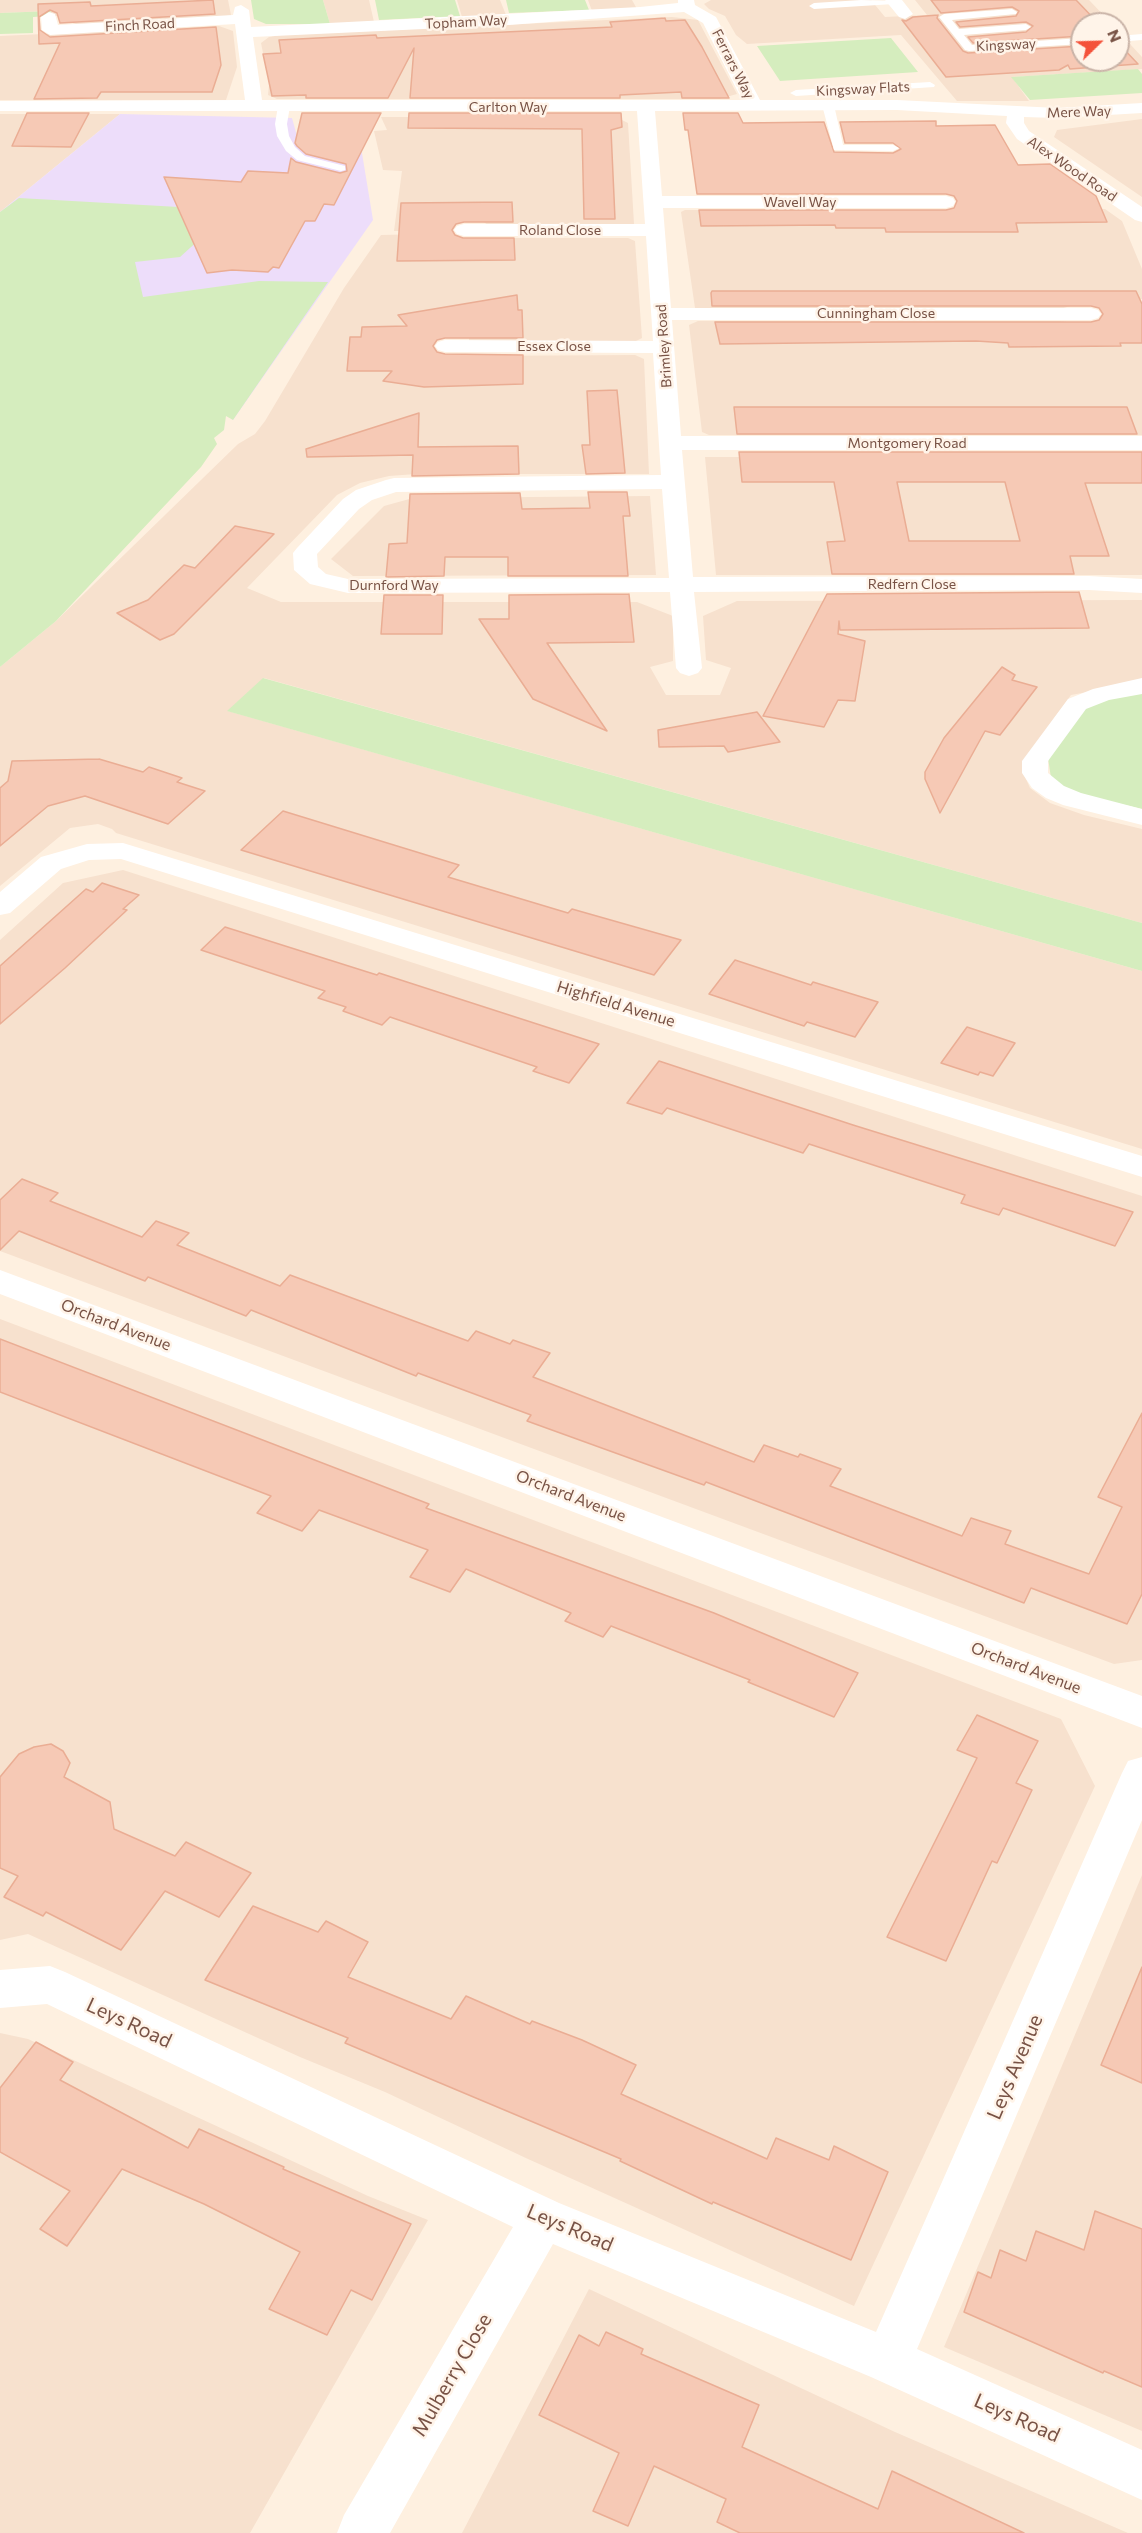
<!DOCTYPE html>
<html>
<head>
<meta charset="utf-8">
<style>
  body { margin:0 }
  #map { position:relative; width:1142px; height:2533px; overflow:hidden; background:#fef0e0; font-family:Commissioner,sans-serif }
  canvas { display:block }
  .north { position:absolute; left:1070px; top:12px; width:60px; height:60px; box-sizing:border-box; background:#fff4e9; border:2px solid #c9b3a7; border-radius:50%; rotate:67deg; font-size:16px; font-weight:700; line-height:24px; text-align:center; color:#785245 }
  .north::after { content:''; display:block; margin:auto; width:21px; height:27px; background:#f4523a; clip-path:polygon(50% 0,100% 100%,50% 72%,0 100%) }
</style>
</head>
<body>
<div id="map">
<canvas width="1142" height="2533"></canvas>
<div class="north">N</div>
</div>
<script>
const ctx = document.querySelector('canvas').getContext('2d');
ctx.lineJoin = 'round';
function fillPath(path, color) { ctx.fillStyle = color; ctx.fill(path, 'evenodd'); }
const poly = rows => new Path2D(rows.map(r => 'M' + r).join(''));
function trace(path, color, width, dash) { ctx.strokeStyle = color; ctx.lineWidth = width; ctx.lineCap = dash ? 'butt' : 'round'; ctx.setLineDash(dash || []); ctx.stroke(path); }
function drawText(font, color, halo, rows, align = 'center') {
  ctx.font = font + ' Commissioner,sans-serif'; ctx.lineWidth = 5; ctx.setLineDash([]); ctx.textBaseline = 'middle'; ctx.strokeStyle = halo; ctx.fillStyle = color; for (const [text, x, y, turn = 0] of rows) {
    ctx.save(); ctx.translate(x, y); ctx.rotate((+turn || 0) * Math.PI / 180); ctx.textAlign = isNaN(turn) ? turn : align; if (halo) ctx.strokeText(text, 0, 0); ctx.fillText(text, 0, 0); ctx.restore();
  }
}
fillPath(poly([
  [0,0,228,0,231,15,219,18,80,25,68,22,67,16,49,16,51,11,0,13],
  [323,0,369,0,374,22,330,24],
  [457,0,500,0,506,15,462,17],
  [588,0,632,0,637,9,592,11],
  [711,0,871,0,885,17,927,15,915,0,1089,0,1112,24,1082,24,1082,60,1118,60,1118,31,1142,57,1142,69,1012,77,1029,101,957,101,901,35,747,44,736,35,725,16,709,9,704,4],
  [672,17,698,20,737,94,719,99,277,99,268,95,269,85,286,84,281,53,263,53,261,43,269,37,281,35],
  [219,26,233,31,237,67,226,100,0,100,0,36],
  [0,114,120,114,0,212],
  [381,117,616,117,628,123,634,224,491,227,479,219,427,223,425,231,394,231,402,171,383,170,374,131,387,130],
  [1142,119,1142,197,1054,137,1057,130],
  [1035,207,1105,209,1122,221,1142,269,1142,299,1077,299,1074,305,1060,309,695,308,681,212,685,210,926,210,944,216],
  [425,234,478,246,487,238,628,238,635,241,642,338,634,342,469,341,469,331,411,338,409,359,469,356,635,355,644,359,649,474,416,474,389,476,360,483,337,495,247,588,281,602,637,602,673,616,673,661,650,667,666,695,720,695,731,668,706,660,703,616,737,601,1142,600,1142,682,1071,695,1029,754,1023,772,1030,788,1050,803,1084,815,1142,829,1142,923,264,678,228,711,1142,971,1142,1149,116,833,112,829,98,824,70,828,0,886,0,667,56,621,238,444,255,434,265,421,344,288,381,235],
  [698,321,1060,321,1080,324,1142,321,1142,435,709,435,702,432,689,325],
  [705,457,1142,457,1142,575,716,575],
  [650,496,656,575,353,576,331,559,384,506,413,498],
  [123,870,1142,1196,1142,1660,1114,1664,0,1251,0,940,63,883],
  [0,1319,1061,1719,1095,1786,854,2306,528,2159,385,2092,300,2057,28,1934,0,1940],
  [1142,1875,1142,2431,944,2347],
  [0,2033,28,2039,368,2196,428,2220,250,2533,0,2533],
  [589,2289,895,2432,1128,2533,462,2533]
]), '#f7e1ce');
fillPath(poly([
  [120,114,292,118,300,147,361,147,373,220,233,420,0,212]
]), '#edddfa');
fillPath(poly([
  [251,0,323,0,330,24,266,24,254,19],
  [375,0,455,0,460,16,379,20],
  [506,0,585,0,589,10,509,13],
  [51,11,49,16,33,17,33,33,0,34,0,13],
  [891,38,918,72,780,81,757,46],
  [1138,69,1142,74,1142,93,1030,100,1011,77],
  [19,198,232,210,180,257,135,262,143,297,259,281,328,282,233,420,226,416,224,430,214,438,217,444,201,467,56,621,0,667,0,212],
  [263,678,1142,923,1142,971,227,711],
  [1142,691,1142,809,1069,792,1051,778,1048,758,1085,707,1100,698]
]), '#d5edbe');
const building = poly([
  [213,0,215,14,60,23,57,13,50,10,39,17,40,30,50,37,216,27,221,65,212,92,101,92,97,98,34,99,60,43,39,44,38,4,90,2,91,6,213,0],
  [931,0,1076,0,1099,24,1082,24,1082,36,973,43,968,37,1026,32,1033,26,1026,22,960,27,956,22,1016,16,1019,11,1012,7,941,13,931,0],
  [938,15,937,18,963,51,968,53,1082,46,1082,60,1118,60,1119,44,1138,64,1070,69,1068,65,1059,70,946,77,902,20,906,21,913,17,938,15],
  [665,18,666,21,685,20,702,47,729,98,682,98,681,92,620,95,620,98,410,98,414,48,388,98,306,98,306,95,272,96,263,54,281,53,279,40,376,35,377,38,612,27,610,22,665,18],
  [27,113,89,113,71,147,12,146,27,113],
  [302,113,381,113,334,205,324,204,315,221,305,221,279,268,273,267,268,272,232,270,207,273,164,177,241,182,248,171,288,173,291,158,296,162,340,173,347,171,346,164,306,154,297,146,295,143,302,113],
  [409,113,621,113,622,127,611,130,615,219,584,219,582,129,408,128,409,113],
  [683,113,738,113,743,123,824,122,834,152,893,153,901,149,893,143,845,143,840,122,936,121,936,126,995,125,1018,165,1050,164,1096,196,1107,222,1016,223,1018,232,886,232,885,228,836,228,835,225,701,226,699,210,946,210,954,208,957,201,954,196,946,194,697,194,688,130,685,130,683,113],
  [512,202,513,222,464,222,456,224,452,230,455,235,463,238,514,238,515,260,397,261,401,203,512,202],
  [712,291,1136,291,1142,304,1142,343,1120,343,1121,346,1009,347,1008,343,976,341,720,344,715,322,1091,322,1099,320,1103,314,1099,308,1091,306,712,306,711,293,712,291],
  [517,295,518,310,522,310,523,338,445,338,437,340,433,346,437,352,445,354,523,355,523,384,424,387,383,381,392,371,347,371,350,337,361,337,362,327,407,326,398,315,517,295],
  [617,390,625,473,586,474,582,445,590,445,587,391,617,390],
  [734,407,1127,407,1137,434,737,434,734,407],
  [419,413,418,447,518,446,519,474,412,476,413,455,307,457,306,449,419,413],
  [739,452,1142,452,1142,483,1085,483,1109,556,1070,556,1074,574,832,574,827,542,845,541,834,482,742,482,739,452],
  [897,482,1005,482,1020,541,909,541,897,482],
  [588,492,627,492,630,516,623,516,628,576,508,576,508,557,445,557,444,576,386,577,389,544,407,543,410,494,520,493,522,509,590,508,588,492],
  [235,526,274,534,174,634,160,640,117,613,148,600,184,565,195,568,235,526],
  [1079,592,1089,628,840,630,839,621,838,634,865,641,855,701,838,700,824,727,763,716,827,594,1079,592],
  [629,594,634,642,547,643,607,731,533,699,479,619,509,619,509,595,629,594],
  [384,595,443,595,442,634,381,634,384,595],
  [1002,667,1015,675,1012,680,1037,687,1000,735,985,731,940,813,925,779,925,772,944,738,1002,667],
  [757,712,780,742,728,752,724,746,659,747,658,730,757,712],
  [99,759,143,772,149,767,182,778,177,782,205,791,168,824,85,796,48,806,0,846,0,788,8,781,12,761,99,759],
  [283,811,459,865,448,877,568,913,572,909,681,940,654,975,241,850,283,811],
  [102,883,139,895,123,909,127,910,65,968,0,1024,0,966,86,889,93,892,102,883],
  [225,927,377,975,379,973,599,1044,569,1083,533,1071,537,1067,390,1017,382,1025,343,1011,346,1007,318,998,325,991,201,950,225,927],
  [735,960,811,985,813,982,878,1002,855,1037,807,1022,804,1026,709,994,735,960],
  [967,1027,1015,1043,993,1076,980,1072,978,1075,941,1063,967,1027],
  [659,1061,853,1125,1133,1212,1115,1246,1003,1208,999,1215,961,1203,965,1195,809,1144,803,1153,667,1108,662,1114,627,1103,659,1061],
  [22,1179,58,1193,50,1201,142,1237,156,1221,189,1233,177,1245,280,1286,290,1275,468,1341,476,1331,510,1344,513,1340,550,1353,533,1377,754,1462,764,1445,798,1457,800,1454,841,1469,830,1486,962,1536,971,1518,1011,1531,1005,1544,1089,1574,1122,1507,1098,1497,1142,1413,1142,1594,1127,1624,1031,1588,1024,1603,706,1482,704,1485,527,1421,531,1415,418,1373,416,1376,251,1310,246,1316,148,1277,145,1281,19,1231,0,1250,0,1200,22,1179],
  [0,1339,429,1504,426,1508,714,1613,858,1673,834,1717,748,1682,750,1680,611,1626,603,1637,565,1621,571,1613,466,1569,450,1592,410,1577,428,1550,319,1510,302,1531,257,1513,271,1496,0,1392,0,1339],
  [977,1715,1038,1741,1016,1783,1032,1790,997,1863,992,1861,946,1961,887,1937,977,1758,957,1750,977,1715],
  [51,1744,63,1751,70,1763,64,1777,110,1802,114,1829,175,1856,186,1842,251,1873,219,1917,165,1891,121,1950,46,1912,43,1916,4,1897,18,1876,0,1868,0,1777,19,1754,34,1747,51,1744],
  [253,1906,318,1932,326,1921,368,1942,348,1977,451,2019,466,1996,530,2024,532,2021,582,2040,636,2065,621,2094,767,2159,776,2138,829,2160,834,2146,888,2172,851,2260,713,2202,712,2204,620,2161,621,2159,345,2043,348,2038,205,1980,253,1906],
  [1142,1967,1142,2083,1101,2065,1142,1967],
  [36,2042,73,2062,60,2080,188,2148,199,2129,284,2167,283,2169,411,2224,372,2300,351,2290,327,2335,269,2309,300,2252,204,2204,122,2169,67,2246,40,2229,70,2191,0,2152,0,2088,36,2042],
  [1095,2211,1142,2229,1142,2387,1104,2371,1103,2373,964,2312,978,2272,991,2278,1000,2250,1026,2261,1036,2231,1084,2250,1095,2211],
  [606,2332,643,2349,641,2354,759,2405,742,2447,878,2509,892,2471,1024,2533,740,2533,717,2522,726,2499,654,2466,628,2526,593,2511,619,2453,539,2415,579,2335,599,2346,606,2332]
]);
fillPath(building, '#f6c9b5');
trace(building, '#eaad94', 1.5);
fillPath(poly([
  [861,0,899,1,894,4,814,9,809,6,814,3,861,0],
  [1012,9,1017,12,1016,14,952,20,959,29,1026,24,1031,27,1026,30,964,35,972,45,1082,38,1082,44,969,51,965,50,939,17,944,14,1012,9],
  [1142,34,1142,40,1118,42,1118,36,1142,34],
  [930,82,935,85,934,87,796,96,790,93,796,90,930,82],
  [828,102,834,105,843,145,893,145,899,148,893,151,834,150,822,105,828,102],
  [284,103,290,106,287,124,289,136,295,147,305,156,345,166,345,170,341,171,297,160,286,151,277,136,275,124,278,106,284,103]
]), '#fff');
fillPath(poly([
  [678,0,694,0,695,5,716,17,760,100,897,100,1057,108,1142,103,1142,113,1057,118,1024,117,1024,123,1029,131,1142,207,1142,222,1135,220,1017,139,1006,123,1007,116,897,110,655,111,662,196,946,196,953,198,955,202,953,206,946,208,663,208,671,308,1091,308,1098,310,1101,314,1098,318,1091,320,672,320,681,436,1142,436,1142,450,682,450,693,577,1089,576,1142,579,1142,593,1089,590,694,592,702,668,698,673,689,676,680,673,676,668,670,592,348,593,310,584,294,570,293,553,297,548,343,499,356,490,386,480,394,478,661,475,653,353,445,352,438,350,435,346,438,342,445,340,653,341,646,236,464,236,457,234,454,230,457,226,464,224,645,224,637,111,0,111,0,101,245,100,235,24,50,35,42,30,41,17,49,12,55,14,58,25,233,15,235,7,241,5,249,10,251,27,640,7,678,3,678,0],
  [684,12,703,23,742,100,262,100,253,37,509,25,684,12],
  [662,489,669,578,348,579,326,574,318,567,317,554,359,509,372,500,396,492,662,489],
  [885,0,902,0,913,14,905,19,899,17,885,0],
  [1142,678,1142,694,1109,700,1086,709,1048,761,1048,773,1064,786,1081,793,1142,809,1142,825,1063,805,1046,798,1032,788,1022,773,1022,761,1068,699,1093,689,1142,678],
  [123,843,1142,1156,1142,1177,121,859,89,860,61,869,10,913,0,915,0,892,41,857,87,844,123,843],
  [0,1270,1142,1696,1142,1728,0,1294,0,1270],
  [1142,1757,1142,1820,917,2349,1142,2450,1142,2500,871,2377,553,2244,390,2533,337,2533,344,2515,513,2227,47,2004,0,2008,0,1970,50,1966,65,1972,559,2203,876,2332,1122,1773,1128,1761,1142,1757]
]), '#fff');
drawText('14px', '#785245', '#fff4e9', [
  ["Topham Way",466,22,-3],
  ["Finch Road",140,25,-3],
  ["Kingsway",1006,45,-3],
  ["Ferrars Way",733,64,63],
  ["Kingsway Flats",863,89,-3],
  ["Carlton Way",508,107],
  ["Mere Way",1079,112,-2],
  ["Alex Wood Road",1072,169,34],
  ["Wavell Way",800,202],
  ["Roland Close",560,230],
  ["Cunningham Close",876,313],
  ["Essex Close",554,346],
  ["Brimley Road",664,346,-94],
  ["Montgomery Road",907,443],
  ["Redfern Close",912,584],
  ["Durnford Way",394,585]
]);
drawText('16px', '#785245', '#fff4e9', [
  ["Highfield Avenue",616,1004,17],
  ["Orchard Avenue",116,1325,21],
  ["Orchard Avenue",571,1496,21],
  ["Orchard Avenue",1026,1668,21]
]);
drawText('20px', '#785245', '#fff4e9', [
  ["Leys Road",129,2023,25],
  ["Leys Avenue",1015,2067,-67],
  ["Leys Road",570,2228,23],
  ["Mulberry Close",452,2375,-60],
  ["Leys Road",1017,2418,24]
]);
</script>
</body>
</html>
